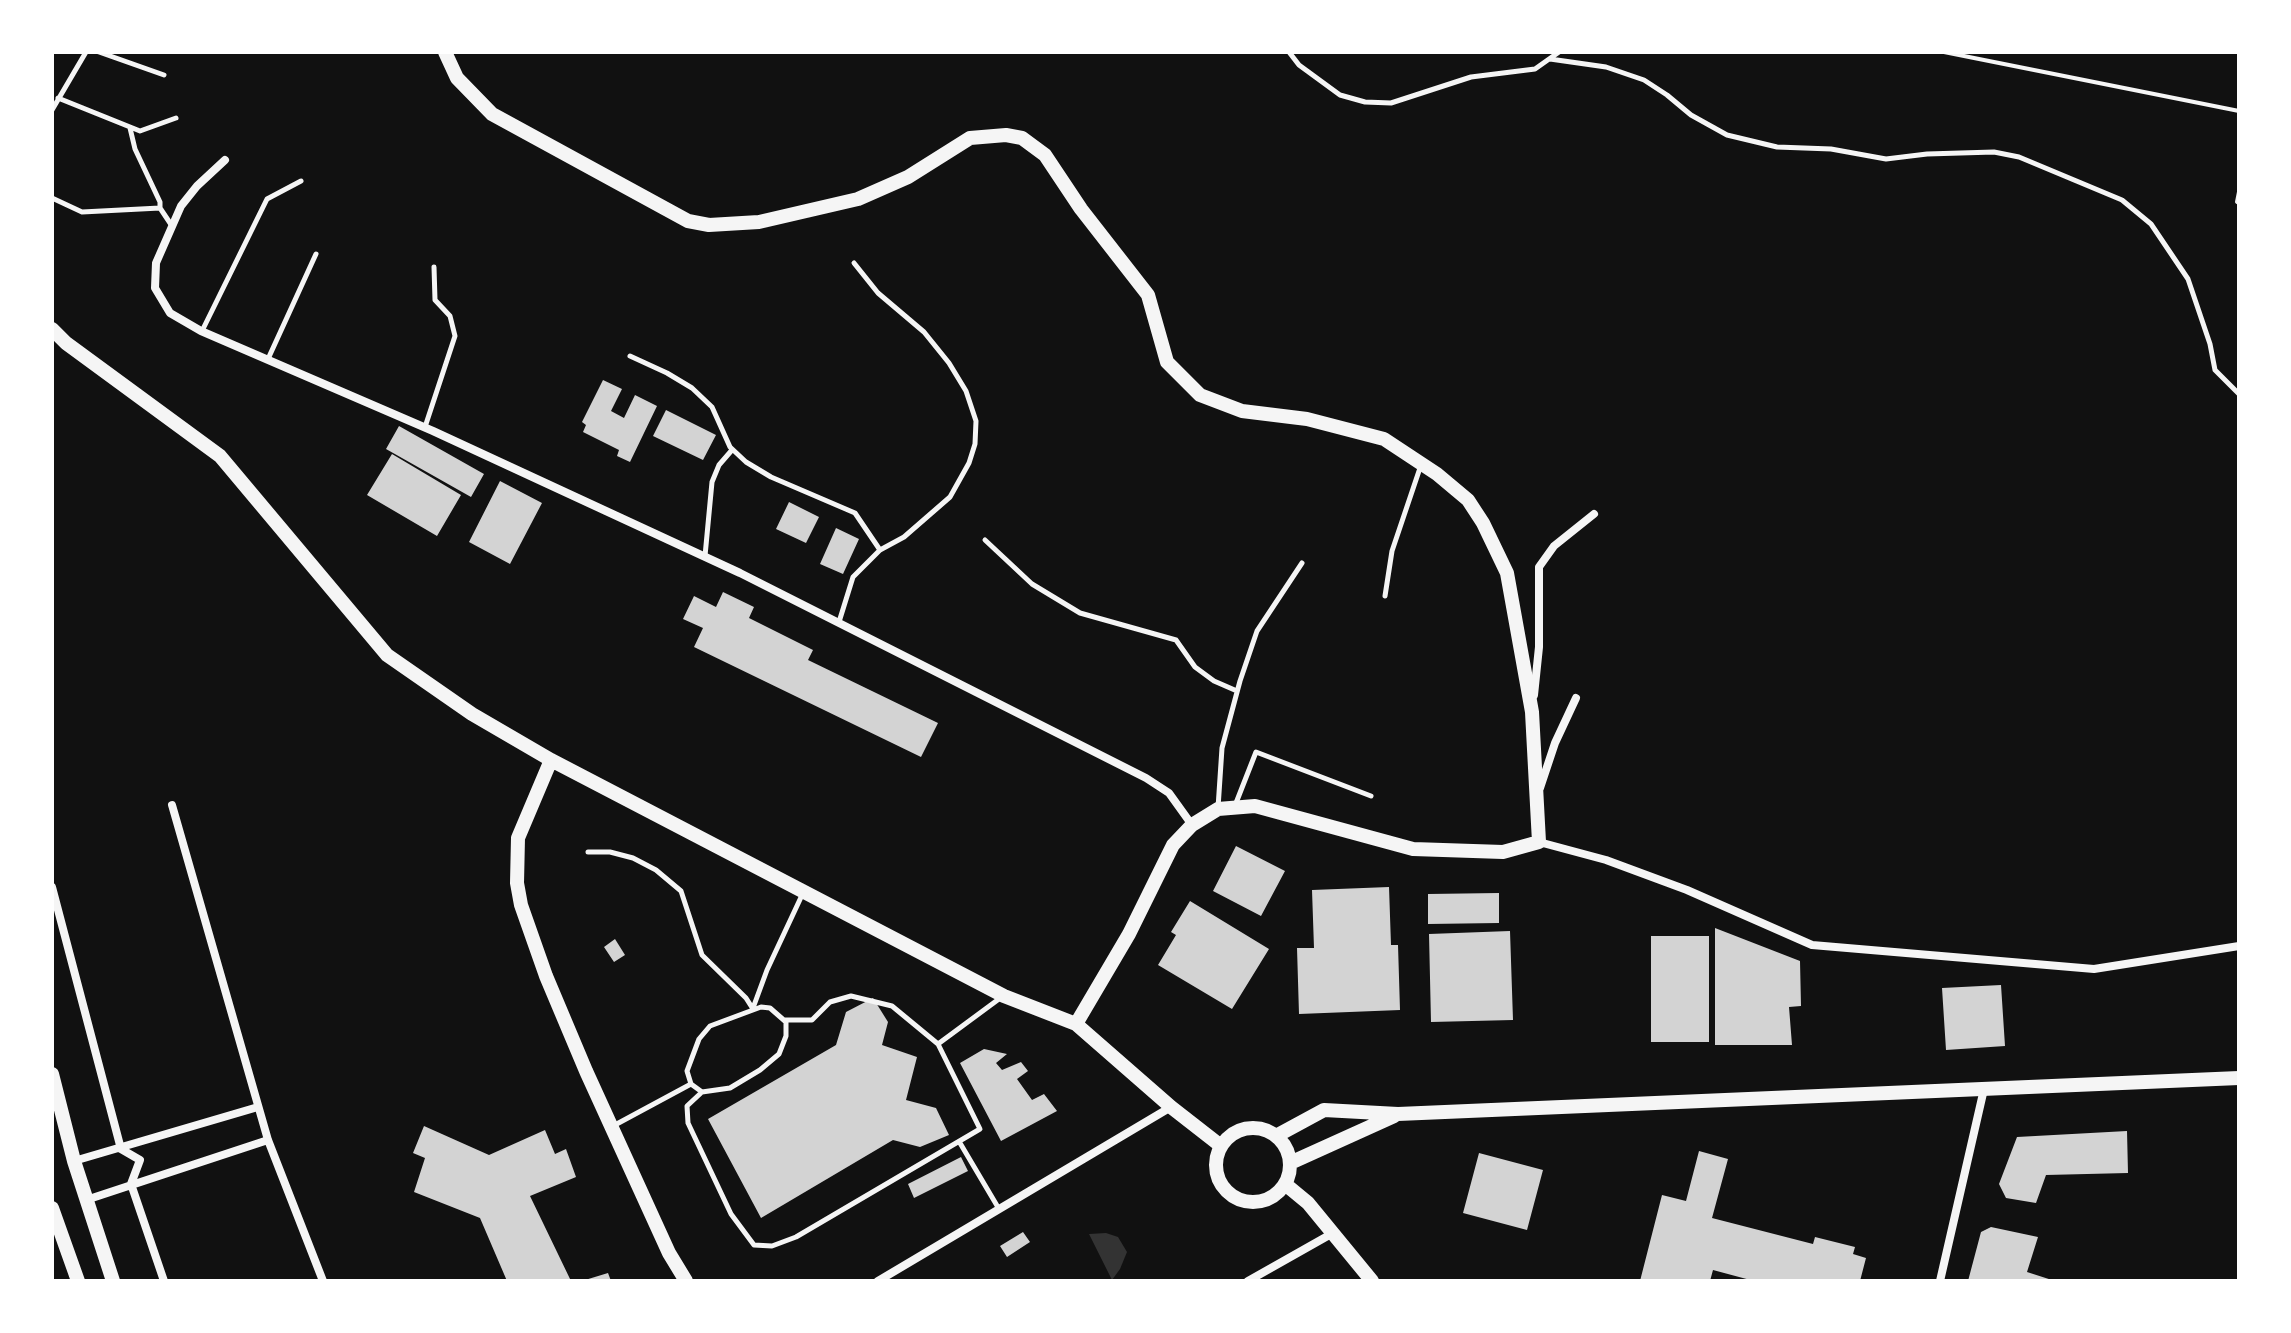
<!DOCTYPE html>
<html>
<head>
<meta charset="utf-8">
<style>
  body { margin:0 }
  #map { position:relative; width:2291px; height:1333px; overflow:hidden; background:#111; font-family:Cabin,sans-serif }
  canvas { display:block }
  .frame { position:absolute; inset:0; border:54px solid #fff; pointer-events:none }
</style>
</head>
<body>
<div id="map">
<canvas width="2291" height="1333"></canvas>
<div class="frame"></div>
</div>
<script>
const ctx = document.querySelector('canvas').getContext('2d');
ctx.lineJoin = 'round';
function fillPath(path, color) { ctx.fillStyle = color; ctx.fill(path, 'evenodd'); }
const poly = rows => new Path2D(rows.map(r => 'M' + r).join(''));
function trace(path, color, width, dash) { ctx.strokeStyle = color; ctx.lineWidth = width; ctx.lineCap = dash ? 'butt' : 'round'; ctx.setLineDash(dash || []); ctx.stroke(path); }
fillPath(poly([
  [1106,1233,1118,1237,1127,1252,1120,1269,1112,1280,1089,1234]
]), '#333');
fillPath(poly([
  [603,380,622,389,611,411,624,418,635,395,657,406,630,462,617,456,619,450,583,432,586,425,582,422],
  [666,410,716,435,703,460,653,436],
  [399,426,484,474,471,497,386,449],
  [392,454,461,495,437,536,367,495],
  [500,481,542,503,510,564,469,542],
  [789,502,819,517,806,543,776,529],
  [836,528,859,539,843,574,820,564],
  [723,592,754,607,749,618,813,650,808,660,938,723,921,757,694,647,703,628,683,619,694,596,716,607],
  [1236,846,1285,871,1261,916,1213,891],
  [1389,887,1391,945,1398,945,1400,1010,1299,1014,1297,948,1314,948,1312,890],
  [1499,893,1499,923,1428,924,1428,894],
  [1190,901,1269,949,1232,1009,1158,965,1176,935,1171,932],
  [1715,928,1800,961,1801,1006,1789,1007,1792,1045,1715,1045],
  [1510,931,1513,1020,1431,1022,1429,934],
  [1651,936,1709,936,1709,1042,1651,1042],
  [615,939,625,955,614,962,604,947],
  [2001,985,2005,1046,1946,1050,1942,988],
  [873,998,888,1022,882,1045,917,1057,906,1100,936,1108,949,1135,920,1147,893,1140,761,1218,708,1119,836,1045,846,1012],
  [984,1049,1007,1054,996,1063,1002,1070,1021,1062,1028,1071,1017,1079,1032,1100,1044,1094,1057,1111,1001,1141,960,1063],
  [424,1126,489,1155,545,1130,555,1154,566,1149,576,1177,530,1196,571,1281,507,1281,480,1218,414,1192,425,1158,413,1153],
  [2127,1131,2128,1173,2046,1175,2036,1203,2006,1198,1999,1184,2017,1137],
  [1699,1151,1728,1159,1712,1218,1813,1244,1815,1237,1855,1247,1853,1254,1866,1258,1860,1281,1754,1281,1713,1270,1710,1281,1640,1281,1662,1195,1686,1201],
  [1479,1153,1543,1170,1527,1230,1463,1213],
  [961,1157,968,1171,914,1198,908,1184],
  [1991,1227,2038,1237,2027,1272,2055,1281,1968,1281,1981,1232],
  [1023,1232,1030,1242,1007,1257,1000,1246],
  [608,1273,611,1281,585,1281,585,1280]
]), '#d3d3d3');
trace(poly([
  [1944,52,2239,111],
  [2239,192,2237,202,2239,203]
]), '#f5f5f5', 4);
trace(poly([
  [99,52,164,75],
  [1289,52,1299,65,1340,95,1365,102,1391,103,1471,77,1535,69,1559,52],
  [1550,59,1606,67,1644,80,1667,95,1691,115,1727,135,1777,147,1831,149,1886,159,1927,154,1994,152,2019,157,2122,200,2151,224,2188,279,2210,344,2215,370,2239,394],
  [58,98,140,131,176,118],
  [52,110,86,52],
  [130,128,135,149,160,202,160,208],
  [52,198,82,212,160,208,172,226],
  [202,331,267,199,301,181],
  [630,356,667,373,692,388,712,407,730,447,746,462,771,477,855,513,880,550],
  [268,359,316,254],
  [425,427,455,336,450,316,435,300,434,267],
  [985,540,1032,584,1080,613,1176,640,1195,667,1214,681,1237,691],
  [705,556,712,482,719,465,732,450],
  [1385,596,1392,551,1421,465],
  [839,622,853,577,880,550,904,537,950,497,969,463,975,444,976,421,966,391,949,363,924,332,878,293,854,263],
  [1236,803,1256,752,1371,796],
  [1218,808,1222,748,1240,681,1257,631,1302,563],
  [588,852,610,852,633,858,656,870,681,891,702,955,746,998,753,1009],
  [753,1008,767,970,803,893],
  [938,1044,1003,996],
  [702,1092,691,1084,687,1071,699,1039,710,1026,761,1007,770,1008,786,1022,786,1036,779,1054,760,1070,730,1088,702,1092,687,1106,688,1123,731,1214,754,1245,772,1246,796,1237,980,1129,938,1044,892,1006,851,996,830,1002,812,1020,784,1020],
  [613,1126,691,1084],
  [960,1143,999,1209]
]), '#f5f5f5', 5);
trace(poly([
  [225,160,197,186,181,206,156,263,155,288,170,313,201,331,433,431,740,573,1146,778,1169,793,1192,825],
  [1534,695,1539,647,1539,567,1554,546,1594,514],
  [1540,788,1555,743,1576,698],
  [172,805,268,1140,323,1281],
  [1539,842,1606,860,1687,890,1812,945,2094,969,2239,946],
  [52,887,121,1149,140,1160,131,1184,164,1281],
  [74,1161,258,1107],
  [86,1200,268,1140],
  [878,1281,1171,1107],
  [1248,1281,1333,1233],
  [1940,1281,1984,1089]
]), '#f5f5f5', 8);
trace(poly([
  [445,52,457,78,492,114,688,221,709,225,759,222,858,199,908,177,970,138,1006,135,1022,138,1045,155,1081,209,1148,295,1167,362,1200,395,1242,411,1307,419,1384,439,1437,474,1468,500,1483,523,1507,573,1532,712,1539,842,1503,852,1413,849,1255,806,1218,809,1192,825,1173,845,1129,934,1076,1024],
  [52,329,66,343,220,456,387,655,472,714,551,760,1004,996,1076,1024,1171,1107,1221,1146],
  [551,760,518,838,517,883,521,905,546,976,586,1071,669,1253,686,1281],
  [52,1074,74,1161,113,1281],
  '1216 1165a37 37 0 1 1 74 0a37 37 0 1 1-74 0Z',
  [1276,1136,1324,1110,1398,1114,2239,1078],
  [1290,1163,1394,1116],
  [1285,1184,1308,1203,1372,1281],
  [52,1208,78,1281]
]), '#f5f5f5', 14);
</script>
</body>
</html>
